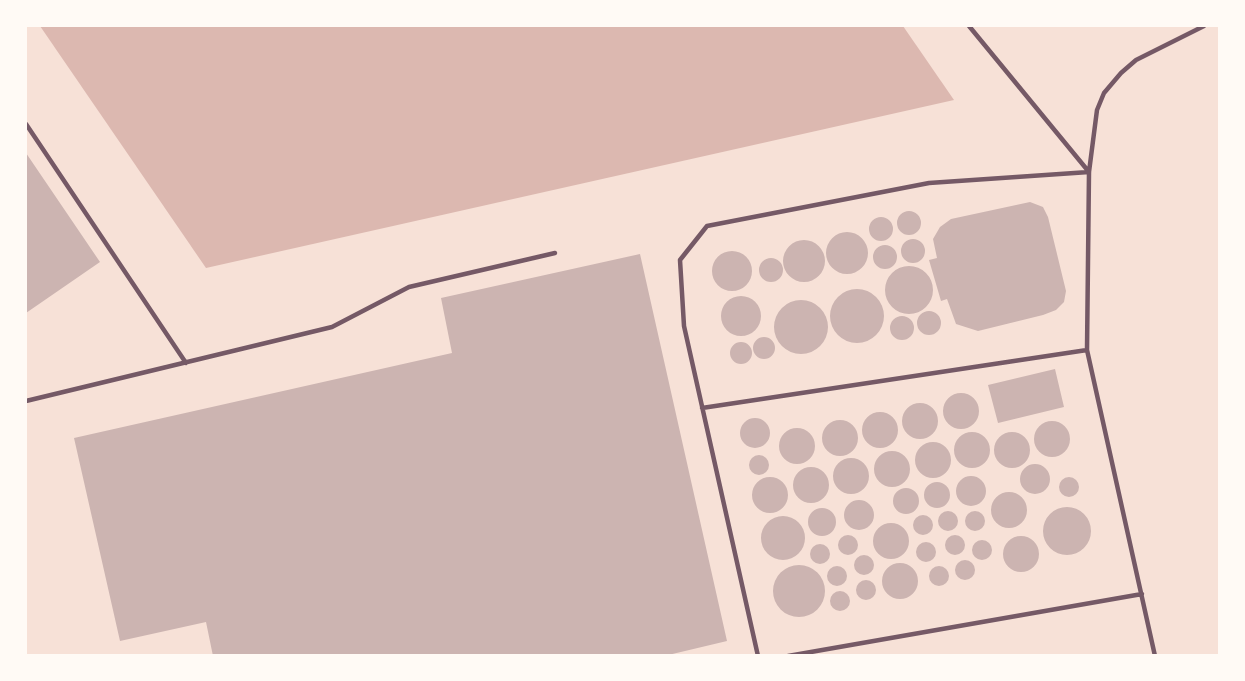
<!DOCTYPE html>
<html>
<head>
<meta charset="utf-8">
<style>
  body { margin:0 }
  #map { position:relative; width:1245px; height:681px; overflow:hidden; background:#f7e1d7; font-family:"DejaVu Sans",sans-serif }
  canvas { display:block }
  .frame { position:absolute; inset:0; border:27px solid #fffaf5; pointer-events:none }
</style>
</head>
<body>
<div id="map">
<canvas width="1245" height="681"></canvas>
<div class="frame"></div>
</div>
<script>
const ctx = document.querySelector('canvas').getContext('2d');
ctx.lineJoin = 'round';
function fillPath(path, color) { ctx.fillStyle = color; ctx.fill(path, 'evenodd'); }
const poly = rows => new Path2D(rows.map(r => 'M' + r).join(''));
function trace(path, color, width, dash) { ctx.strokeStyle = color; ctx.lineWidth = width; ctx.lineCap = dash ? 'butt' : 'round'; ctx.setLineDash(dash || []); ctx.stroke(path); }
fillPath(poly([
  [40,26,903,26,954,100,206,268]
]), '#dcb8b0');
fillPath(poly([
  [26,153,100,262,26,313],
  [1030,202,1043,207,1048,217,1066,291,1064,302,1056,310,1043,315,978,331,956,324,947,299,941,301,929,260,937,258,933,239,940,227,951,219],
  '897 223a12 12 0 1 1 24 0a12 12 0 1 1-24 0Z',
  '869 229a12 12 0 1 1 24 0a12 12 0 1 1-24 0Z',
  '826 253a21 21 0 1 1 42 0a21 21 0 1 1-42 0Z',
  '901 251a12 12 0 1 1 24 0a12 12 0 1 1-24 0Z',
  '783 261a21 21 0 1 1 42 0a21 21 0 1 1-42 0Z',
  '873 257a12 12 0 1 1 24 0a12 12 0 1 1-24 0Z',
  '712 271a20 20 0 1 1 40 0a20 20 0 1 1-40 0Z',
  [640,254,727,641,664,656,213,656,206,622,120,641,74,438,452,353,441,298],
  '759 270a12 12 0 1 1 24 0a12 12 0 1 1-24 0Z',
  '885 290a24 24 0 1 1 48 0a24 24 0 1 1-48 0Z',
  '830 316a27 27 0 1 1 54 0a27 27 0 1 1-54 0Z',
  '721 316a20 20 0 1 1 40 0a20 20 0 1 1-40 0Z',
  '774 327a27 27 0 1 1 54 0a27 27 0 1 1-54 0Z',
  '917 323a12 12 0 1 1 24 0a12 12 0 1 1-24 0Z',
  '890 328a12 12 0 1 1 24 0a12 12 0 1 1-24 0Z',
  '753 348a11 11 0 1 1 22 0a11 11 0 1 1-22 0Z',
  '730 353a11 11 0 1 1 22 0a11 11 0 1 1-22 0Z',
  [1055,369,1064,407,998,423,988,385],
  '943 411a18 18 0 1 1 36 0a18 18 0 1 1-36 0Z',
  '902 421a18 18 0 1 1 36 0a18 18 0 1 1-36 0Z',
  '862 430a18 18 0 1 1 36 0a18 18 0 1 1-36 0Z',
  '740 433a15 15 0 1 1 30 0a15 15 0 1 1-30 0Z',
  '822 438a18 18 0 1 1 36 0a18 18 0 1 1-36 0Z',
  '1034 439a18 18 0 1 1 36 0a18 18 0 1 1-36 0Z',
  '779 446a18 18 0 1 1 36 0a18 18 0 1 1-36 0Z',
  '994 450a18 18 0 1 1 36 0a18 18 0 1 1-36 0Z',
  '954 450a18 18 0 1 1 36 0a18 18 0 1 1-36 0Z',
  '915 460a18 18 0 1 1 36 0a18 18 0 1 1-36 0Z',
  '874 469a18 18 0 1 1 36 0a18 18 0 1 1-36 0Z',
  '749 465a10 10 0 1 1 20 0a10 10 0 1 1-20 0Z',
  '833 476a18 18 0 1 1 36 0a18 18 0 1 1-36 0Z',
  '1020 479a15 15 0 1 1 30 0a15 15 0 1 1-30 0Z',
  '793 485a18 18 0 1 1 36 0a18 18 0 1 1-36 0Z',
  '956 491a15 15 0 1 1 30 0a15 15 0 1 1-30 0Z',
  '1059 487a10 10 0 1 1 20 0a10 10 0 1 1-20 0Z',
  '752 495a18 18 0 1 1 36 0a18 18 0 1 1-36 0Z',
  '924 495a13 13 0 1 1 26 0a13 13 0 1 1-26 0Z',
  '893 501a13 13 0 1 1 26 0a13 13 0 1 1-26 0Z',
  '991 510a18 18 0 1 1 36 0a18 18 0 1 1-36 0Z',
  '844 515a15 15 0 1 1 30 0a15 15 0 1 1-30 0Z',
  '1043 531a24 24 0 1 1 48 0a24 24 0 1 1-48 0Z',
  '808 522a14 14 0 1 1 28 0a14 14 0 1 1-28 0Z',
  '965 521a10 10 0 1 1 20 0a10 10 0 1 1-20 0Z',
  '938 521a10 10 0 1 1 20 0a10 10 0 1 1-20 0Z',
  '913 525a10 10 0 1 1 20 0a10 10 0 1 1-20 0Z',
  '761 538a22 22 0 1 1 44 0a22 22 0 1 1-44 0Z',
  '873 541a18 18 0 1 1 36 0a18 18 0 1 1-36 0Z',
  '838 545a10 10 0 1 1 20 0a10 10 0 1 1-20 0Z',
  '945 545a10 10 0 1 1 20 0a10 10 0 1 1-20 0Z',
  '1003 554a18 18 0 1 1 36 0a18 18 0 1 1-36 0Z',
  '972 550a10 10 0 1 1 20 0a10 10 0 1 1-20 0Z',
  '916 552a10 10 0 1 1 20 0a10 10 0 1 1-20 0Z',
  '810 554a10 10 0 1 1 20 0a10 10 0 1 1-20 0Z',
  '854 565a10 10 0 1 1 20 0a10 10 0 1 1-20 0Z',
  '955 570a10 10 0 1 1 20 0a10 10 0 1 1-20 0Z',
  '882 581a18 18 0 1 1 36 0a18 18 0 1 1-36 0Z',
  '773 591a26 26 0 1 1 52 0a26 26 0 1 1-52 0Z',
  '827 576a10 10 0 1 1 20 0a10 10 0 1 1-20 0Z',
  '929 576a10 10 0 1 1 20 0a10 10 0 1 1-20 0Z',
  '856 590a10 10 0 1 1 20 0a10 10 0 1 1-20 0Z',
  '830 601a10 10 0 1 1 20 0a10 10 0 1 1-20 0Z'
]), '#ccb4b1');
trace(poly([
  [969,26,1089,172],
  [26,124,186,363],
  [26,401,332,327,409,287,555,253],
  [702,408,1087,350],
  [758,656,684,326,680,260,707,226,929,183,1089,172],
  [788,656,1142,594],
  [1155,656,1087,350,1089,172,1097,110,1104,93,1121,73,1136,60,1204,26]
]), '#755966', 4.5);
</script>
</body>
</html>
